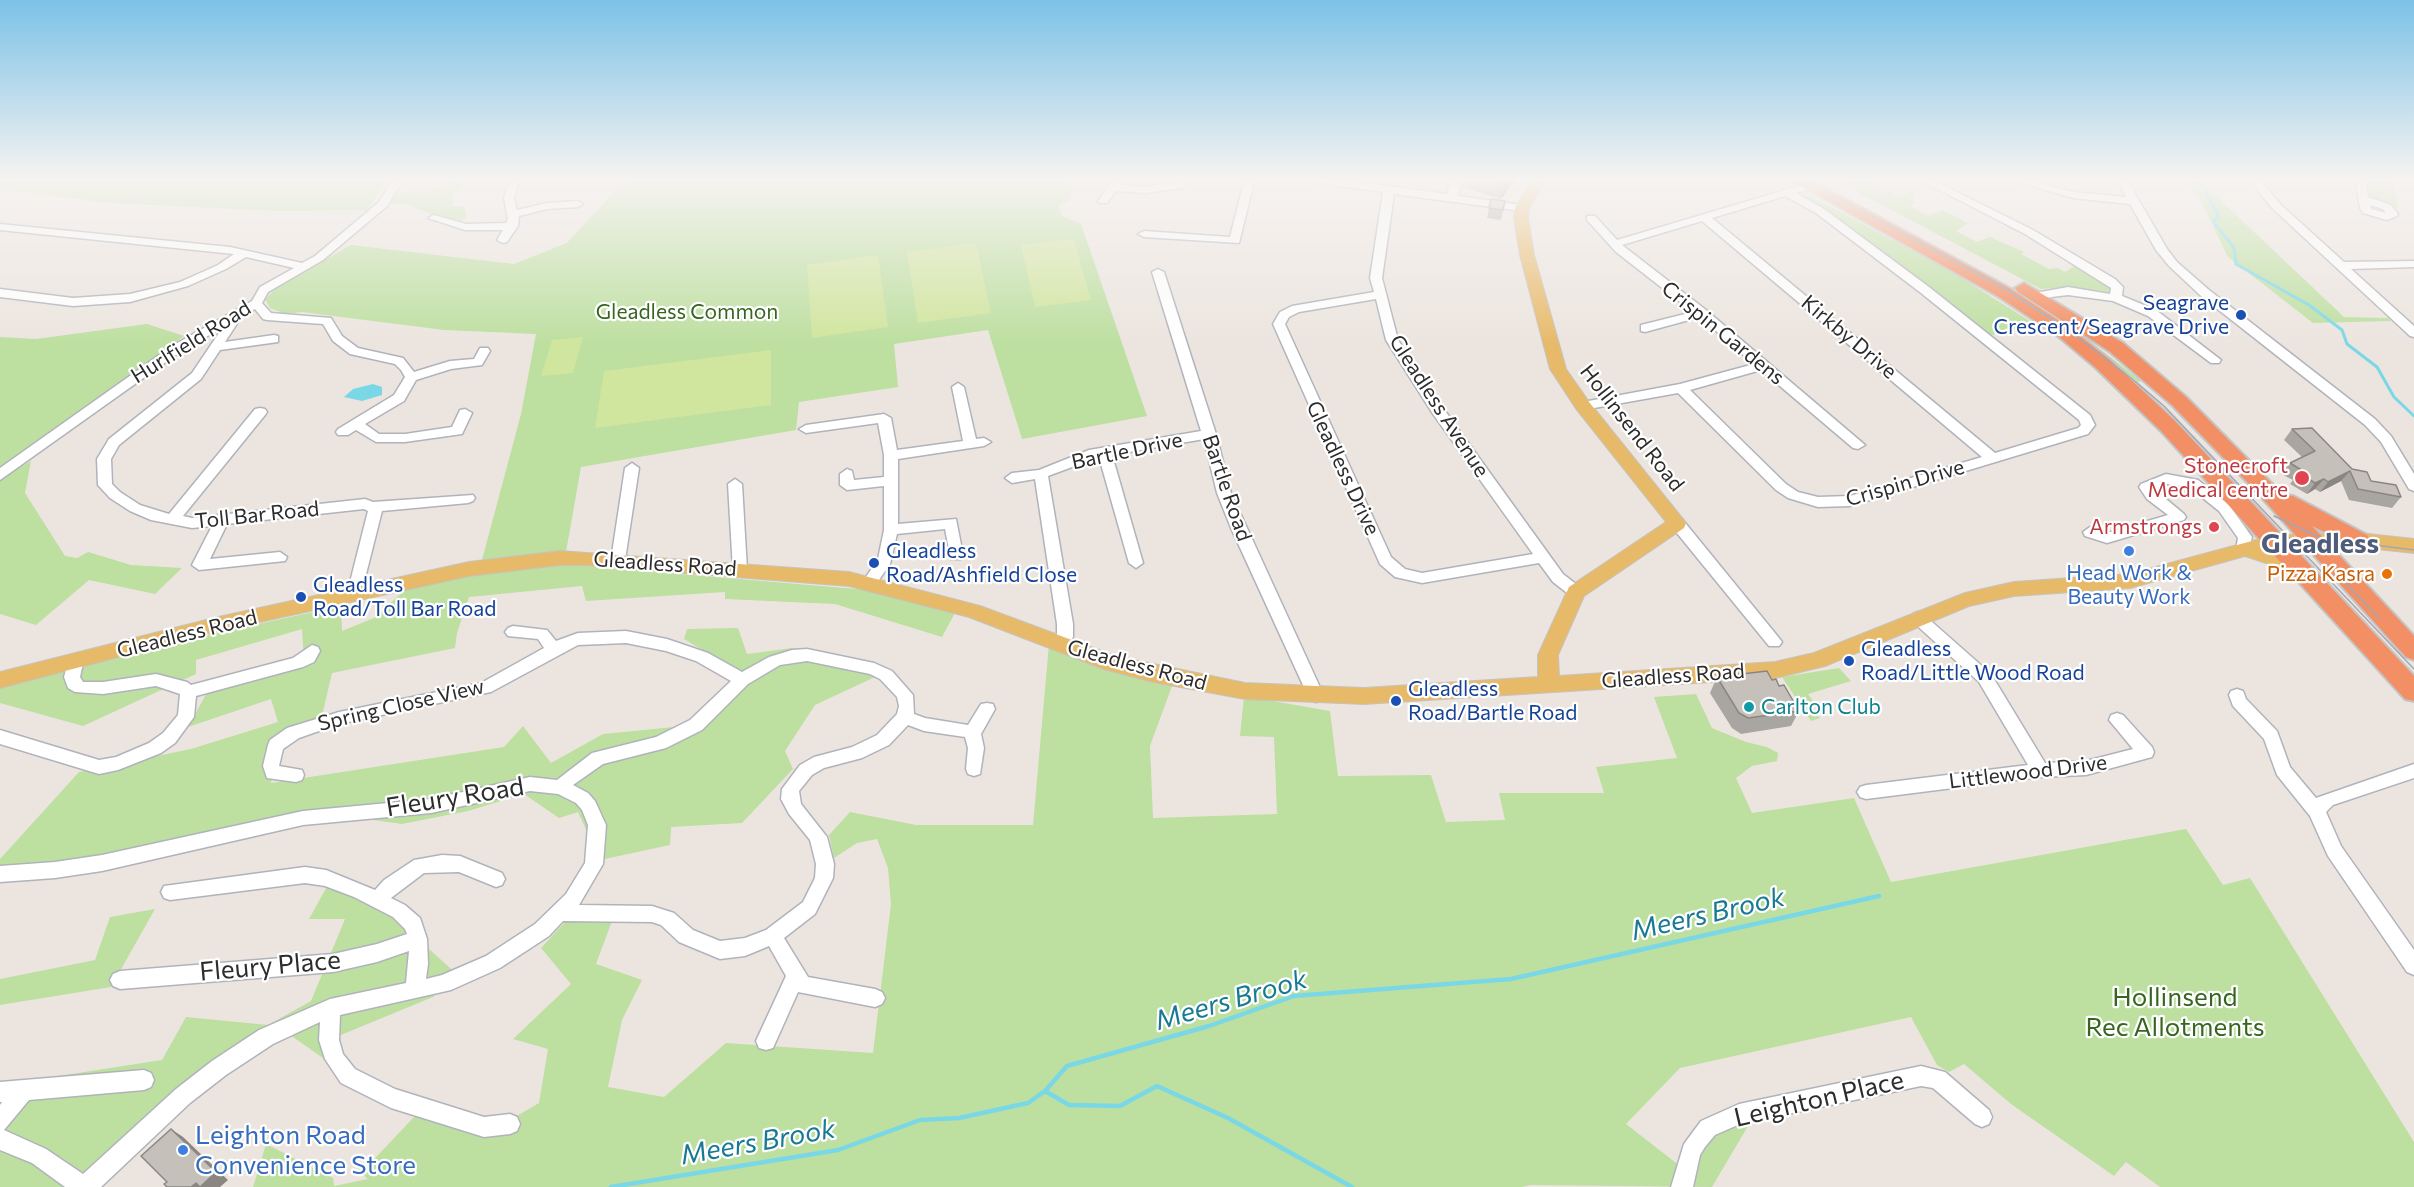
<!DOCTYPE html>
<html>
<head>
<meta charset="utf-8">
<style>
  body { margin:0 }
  canvas { display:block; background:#ece5df }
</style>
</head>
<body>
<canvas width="2414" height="1187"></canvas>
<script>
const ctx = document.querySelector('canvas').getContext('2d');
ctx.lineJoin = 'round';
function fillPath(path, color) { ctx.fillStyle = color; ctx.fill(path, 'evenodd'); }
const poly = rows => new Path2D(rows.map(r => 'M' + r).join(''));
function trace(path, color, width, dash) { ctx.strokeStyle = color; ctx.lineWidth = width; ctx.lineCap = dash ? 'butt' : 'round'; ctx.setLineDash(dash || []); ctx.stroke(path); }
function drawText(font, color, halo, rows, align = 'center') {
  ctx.font = font + ' Commissioner,sans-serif'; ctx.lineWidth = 4.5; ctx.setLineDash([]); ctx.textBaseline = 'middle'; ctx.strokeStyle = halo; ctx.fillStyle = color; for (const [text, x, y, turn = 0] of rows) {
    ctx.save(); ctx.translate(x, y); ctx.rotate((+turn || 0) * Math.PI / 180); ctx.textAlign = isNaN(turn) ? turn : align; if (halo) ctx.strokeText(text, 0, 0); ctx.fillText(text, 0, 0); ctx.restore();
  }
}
fillPath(poly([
  [0,178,389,178,367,210,278,211,111,203,0,189],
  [443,178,465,178,461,191,454,192,452,206,464,206,467,218,452,223,406,204,390,204,395,193,429,190,439,186],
  [627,178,1072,178,1071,199,1058,205,1062,216,1081,224,1147,416,1022,439,988,330,894,344,898,387,799,402,796,430,581,467,566,552,482,560,521,414,536,334,444,330,302,312,286,314,270,308,265,299,278,286,351,245,514,264,567,243],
  [1803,178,1809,178,2014,289,2078,332,2141,381,2138,382,2075,333],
  [1831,178,1884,178,1874,184,1900,197,1913,190,1914,203,1910,206,1928,216,1942,210,1968,223,1956,231,1977,242,1990,237,2024,252,2021,254,2049,269,2058,268,2065,272,2076,265,2114,285,2117,293,2070,287,2041,289],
  [2184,178,2197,178,2344,317,2388,318,2391,321,2313,323,2228,257,2202,203],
  [2367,178,2392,178,2398,208,2370,198],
  [1805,193,1952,272,2033,323,1989,336,1803,197],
  [147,324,184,336,0,470,0,337,36,339],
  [31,461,25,493,65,556,77,558,88,552,131,565,182,568,155,594,89,580,36,625,0,614,0,479],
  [562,564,892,592,956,611,942,637,835,604,725,599,725,592,586,601,582,586,469,597,457,633,455,648,332,673,322,716,283,735,271,783,504,747,523,726,551,763,603,734,684,726,746,676,684,639,687,629,738,628,747,654,792,648,875,677,815,705,785,751,793,769,742,823,671,827,670,845,600,860,578,812,559,818,524,794,468,811,402,824,322,813,40,872,0,872,0,859,79,772,191,749,278,722,271,699,188,727,210,687,304,660,302,629,196,660,196,674,83,726,0,703,0,686,175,642,341,606,342,631,374,618,408,587,463,575],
  [1049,644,1172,686,1150,746,1153,818,1277,814,1274,737,1240,736,1244,696,1330,711,1338,776,1431,775,1446,822,1505,820,1499,793,1604,793,1596,767,1677,758,1654,697,1696,694,1712,728,1746,742,1767,747,1778,753,1777,761,1752,766,1736,778,1752,813,1854,798,1891,882,2186,829,2223,885,2250,878,2414,1142,2414,1187,2160,1187,2126,1162,2114,1176,2011,1104,1964,1064,1949,1072,1937,1065,1911,1017,1680,1068,1626,1124,1680,1166,1714,1132,1751,1121,1712,1187,1531,1185,1521,1187,253,1187,266,1144,333,1178,334,1186,368,1179,361,1173,415,1116,486,1134,539,1103,548,1049,513,1039,571,984,541,948,567,920,612,921,596,964,642,980,622,1020,608,1087,664,1097,726,1043,873,1053,891,904,888,868,877,839,857,843,834,858,829,835,850,812,916,825,1033,825],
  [1839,668,1851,681,1808,694,1813,701,1807,703,1820,718,1811,721,1782,677],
  [330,881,390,891,420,941,459,976,433,997,336,1037,333,1065,290,1035,196,1092,87,1187,0,1187,0,1085,162,1060,186,1017,268,1025,311,1001,345,919,309,919],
  [155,909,111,987,0,1005,0,979,95,960,110,917]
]), '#bddfa0');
fillPath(poly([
  [1074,239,1091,300,1035,307,1021,245],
  [976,243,991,313,918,323,907,252],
  [878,255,888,327,812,338,807,265],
  [583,337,573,373,541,376,552,340],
  [771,350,771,405,595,428,604,371]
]), '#d0e59d');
fillPath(poly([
  [373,384,382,387,382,395,362,401,344,397,353,389]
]), '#7ad8e6');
trace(poly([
  [2189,178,2204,189,2219,217,2213,221,2234,248,2236,264,2309,305,2342,330,2347,344,2377,367,2394,397,2414,416]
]), '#7ad8e6', 3);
trace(poly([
  [1045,1091,1069,1105,1120,1106,1157,1086,1228,1118,1352,1187],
  [611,1187,838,1150,920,1120,959,1118,1028,1103,1045,1091,1067,1066,1209,1026,1294,996,1511,979,1879,896]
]), '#7ad8e6', 4.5);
const minor = poly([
  [394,178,404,178,387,206,323,260,268,292,262,303,271,313,331,318,342,336,358,348,403,358,414,372,450,361,474,359,480,348,488,348,490,351,482,365,451,369,416,380,404,401,365,424,379,434,405,434,452,427,460,410,465,409,472,413,462,434,405,442,376,442,356,430,348,435,338,435,336,432,338,429,394,395,405,377,401,370,395,364,350,354,333,341,323,324,267,320,263,319,255,309,242,316,225,342,274,335,278,336,278,342,220,350,201,379,119,445,111,459,112,484,120,492,140,505,169,514,255,409,260,408,265,409,267,412,265,415,183,516,192,518,365,499,373,502,473,495,475,498,473,501,468,503,382,511,360,598,355,599,347,594,368,511,364,509,227,524,210,559,280,552,287,557,285,561,199,570,192,565,212,526,192,528,151,520,130,511,110,498,98,485,97,459,109,439,192,373,223,327,180,352,0,480,0,468,172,346,252,301,260,287,294,268,246,257,226,269,188,286,130,302,73,306,0,297,0,289,73,298,130,294,180,282,218,265,234,254,0,230,0,224,230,247,302,263,315,256,379,202,394,178],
  [510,178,520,178,514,198,517,210,547,203,578,201,583,204,578,207,547,209,519,216,518,226,507,242,503,243,497,240,503,230,465,230,428,218,434,215,466,224,506,223,508,219,504,198,510,178],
  [1114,178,1122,178,1120,185,1145,187,1181,182,1186,185,1181,188,1145,193,1116,191,1107,203,1099,203,1098,201,1114,178],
  [1245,178,1255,178,1239,243,1144,237,1138,234,1144,231,1230,237,1245,178],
  [1299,178,1328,178,1447,194,1451,178,1461,178,1458,196,1522,205,1527,208,1522,211,1394,194,1382,278,1398,340,1443,408,1563,574,1581,588,1583,592,1581,596,1571,596,1553,582,1539,563,1422,583,1395,577,1380,564,1273,324,1280,312,1292,306,1374,292,1370,278,1383,192,1304,181,1299,178],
  [1376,299,1386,340,1433,414,1533,554,1422,573,1405,569,1391,557,1285,324,1289,317,1299,312,1376,299],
  [1916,178,1929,178,2033,230,2115,279,2123,287,2122,296,2156,310,2221,360,2219,363,2211,363,2148,316,2113,301,2068,295,2035,299,2035,293,2068,287,2110,294,2111,288,2025,234,1916,178],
  [2003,178,2021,178,2073,192,2126,197,2116,178,2126,178,2167,249,2177,262,2209,290,2375,419,2391,436,2414,474,2414,491,2409,489,2381,442,2365,425,2201,296,2169,266,2156,250,2130,204,2073,198,2003,178],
  [2248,178,2259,178,2280,204,2344,262,2414,261,2414,267,2351,269,2414,326,2414,337,2410,336,2272,208,2248,178],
  [2355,178,2365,178,2368,197,2391,205,2398,214,2397,216,2387,220,2363,213,2360,208,2355,178],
  [2370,205,2383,209,2386,213,2371,209,2370,205],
  [2405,178,2414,178,2414,182,2406,180,2405,178],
  [1809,183,1814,186,1813,188,1796,193,1824,209,1929,287,2090,415,2095,425,2088,434,1850,506,1818,507,1788,498,1776,490,1678,393,1583,410,1578,409,1576,406,1583,402,1680,384,1754,364,1700,317,1645,332,1641,331,1641,325,1693,312,1616,252,1587,220,1587,216,1595,216,1617,240,1809,183],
  [1785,196,1816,213,1921,293,2079,420,2081,425,2078,428,1995,453,1712,218,1785,196],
  [1702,221,1982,457,1850,496,1818,497,1798,492,1786,484,1690,390,1761,370,1853,448,1858,449,1865,445,1706,310,1622,245,1702,221],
  [1158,269,1164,272,1216,434,1231,493,1324,696,1322,700,1316,702,1310,700,1308,696,1231,528,1217,493,1204,439,1112,455,1143,563,1136,568,1129,563,1099,457,1048,476,1073,624,1073,637,1066,648,1056,648,1053,644,1057,637,1057,624,1035,479,1012,483,1005,478,1012,473,1039,470,1089,450,1201,431,1152,272,1158,269],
  [958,383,964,387,976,439,984,438,991,442,984,446,898,459,898,524,956,519,963,555,961,559,951,559,945,529,897,534,890,564,874,587,864,587,862,583,878,559,884,530,884,486,847,490,840,485,840,474,847,469,852,471,854,480,884,477,884,455,878,423,806,433,799,429,806,425,884,414,891,418,897,450,963,441,952,387,958,383],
  [632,463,639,468,625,560,618,565,611,560,625,468,632,463],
  [2166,474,2198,480,2229,505,2252,537,2248,553,2238,553,2236,549,2238,538,2219,511,2189,487,2167,484,2154,489,2184,514,2186,517,2184,520,2107,543,2085,536,2083,532,2090,527,2107,533,2168,515,2147,499,2139,487,2141,484,2166,474],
  [735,479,742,484,747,570,740,575,733,570,728,484,735,479],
  [1677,518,1682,519,1779,638,1782,642,1779,646,1769,646,1672,527,1670,523,1672,519,1677,518],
  [1918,612,1923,614,1991,674,2045,763,2086,761,2133,749,2109,720,2111,715,2117,713,2123,715,2152,747,2154,752,2152,757,2086,775,2040,777,1866,799,1860,797,1857,792,1860,787,1866,785,2028,765,1979,682,1913,622,1910,618,1913,614,1918,612],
  [513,626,547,630,556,641,578,633,626,631,667,639,708,653,742,672,769,657,792,650,807,649,874,663,892,671,913,695,914,714,925,718,968,725,981,704,987,703,993,704,995,709,981,734,984,748,980,774,974,776,968,774,966,769,968,748,965,737,924,731,908,725,889,745,862,758,824,768,812,775,799,791,801,804,827,837,834,864,833,878,815,914,784,938,808,977,875,989,882,992,885,998,882,1004,875,1007,798,992,773,1048,766,1050,759,1048,756,1041,786,976,769,946,745,956,720,959,679,942,661,925,652,922,563,921,549,936,500,968,451,990,340,1015,339,1040,343,1054,355,1069,395,1089,484,1117,510,1114,517,1117,520,1124,517,1131,510,1134,484,1137,391,1108,341,1083,325,1059,319,1040,320,1022,273,1044,226,1075,190,1103,101,1187,65,1187,32,1163,0,1150,0,1105,2,1102,0,1102,0,1082,144,1070,151,1073,154,1080,151,1087,144,1090,29,1100,4,1130,46,1149,83,1174,176,1089,212,1061,259,1030,330,999,406,983,409,951,377,962,333,972,120,989,113,986,110,980,113,974,120,971,333,954,377,944,407,934,405,929,393,917,354,897,325,886,305,883,170,900,164,898,161,892,164,886,305,867,326,870,375,890,384,880,414,860,442,855,460,856,502,873,505,879,502,885,496,887,459,872,424,873,391,898,405,905,420,918,427,939,428,964,426,979,442,975,486,956,535,924,566,894,585,863,588,825,582,810,576,803,558,794,530,791,431,813,303,825,102,871,55,878,0,882,0,866,55,862,102,855,303,811,431,799,530,777,557,780,592,753,656,737,690,720,731,681,696,661,666,651,626,643,578,645,491,692,339,724,299,738,283,749,279,766,302,770,304,775,302,780,296,782,267,778,263,766,268,745,270,740,287,728,339,712,481,683,544,648,538,639,508,636,505,632,508,628,513,626],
  [807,661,870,674,880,679,897,697,899,706,897,714,877,735,852,747,814,757,800,765,782,789,781,799,789,814,810,840,816,864,815,878,803,902,766,930,745,938,720,941,693,930,674,913,652,906,579,905,603,864,606,825,595,801,588,793,573,785,603,764,666,748,702,730,748,684,780,665,807,661],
  [312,645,318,647,320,651,314,662,303,667,196,696,194,717,175,743,161,753,118,770,99,774,0,744,0,730,99,760,116,757,149,743,163,733,178,715,180,694,156,686,103,694,75,692,68,688,64,677,69,659,75,657,81,659,83,663,80,677,83,682,103,682,156,674,187,682,191,685,293,658,312,645],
  [2237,689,2243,691,2246,699,2277,731,2290,767,2316,798,2414,764,2414,778,2333,805,2326,812,2341,846,2414,950,2414,975,2407,972,2328,856,2310,816,2277,775,2264,739,2233,706,2229,695,2231,691,2237,689],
  [1921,1066,1945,1072,1989,1110,1992,1117,1989,1124,1982,1127,1975,1124,1933,1088,1921,1086,1740,1124,1715,1135,1705,1147,1700,1155,1693,1187,1671,1187,1684,1144,1701,1121,1739,1104,1921,1066]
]);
const major = poly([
  [1533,178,1547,178,1529,208,1528,218,1534,255,1566,369,1589,402,1686,523,1684,528,1584,596,1558,655,1559,676,1775,662,1814,653,1965,593,2014,582,2130,574,2274,535,2359,533,2414,539,2414,553,2359,547,2274,549,2269,550,2286,555,2309,568,2312,573,2309,578,2295,578,2272,565,2245,556,2130,588,2014,596,1969,606,1825,666,1775,678,1364,704,1245,699,1153,682,1104,669,969,617,849,586,584,565,560,565,469,576,214,632,0,688,0,672,214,618,469,562,560,551,849,572,980,606,1115,656,1245,683,1364,688,1538,677,1538,655,1569,587,1666,522,1577,410,1550,369,1520,255,1514,218,1515,208,1533,178]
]);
const highway = poly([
  [1787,178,1807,178,2011,289,2070,328,2110,360,2175,421,2414,676,2414,701,2405,699,2161,431,2096,368,2058,336,1999,297,1787,178],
  [2024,283,2123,343,2186,397,2283,495,2293,496,2367,535,2370,540,2367,545,2359,548,2312,526,2414,636,2414,660,2406,657,2253,488,2172,405,2109,351,2018,292,2015,288,2024,283]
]);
trace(minor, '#b0b3bb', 3);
trace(major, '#c4c4c4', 2);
trace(highway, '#c4c4c4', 4);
fillPath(minor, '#fff');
fillPath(major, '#e7ba6a');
fillPath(highway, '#f38f64');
trace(poly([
  [1799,178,2009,291,2071,332,2136,382,2164,406,2414,669],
  [2274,516,2321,538,2414,550],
  [2335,572,2379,618]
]), '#a2a7b5', 1.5);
fillPath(poly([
  [1463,178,1516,178,1515,180,1501,199,1462,187],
  [1491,199,1505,201,1501,220,1487,218],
  [2292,429,2352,469,2371,481,2401,497,2392,508,2349,500,2341,481,2320,492,2315,489,2307,494,2290,484,2293,480,2281,474,2290,463,2302,457,2284,440],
  [1717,677,1772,680,1779,686,1799,711,1791,726,1741,734,1732,728,1710,693]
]), '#a9a5a0');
fillPath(poly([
  [1508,178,1516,178,1515,180,1501,199,1504,184],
  [2350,471,2341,481,2320,492,2328,482],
  [2324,479,2315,489,2307,494,2315,483],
  [171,1129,183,1137,228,1180,220,1187,191,1187]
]), '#8a8682');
const building = poly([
  [1484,178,1508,178,1504,184,1484,178],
  [1491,199,1505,201,1503,210,1489,208,1491,199],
  [2312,428,2352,469,2367,472,2371,481,2396,485,2401,497,2358,489,2350,471,2328,482,2324,479,2315,483,2299,473,2303,471,2290,463,2315,451,2292,429,2312,428],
  [1767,671,1772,680,1776,679,1779,686,1784,685,1799,711,1748,718,1739,713,1717,677,1767,671],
  [171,1129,216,1172,200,1187,196,1183,191,1187,167,1187,164,1184,167,1182,141,1156,171,1129]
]);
fillPath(building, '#c5c0ba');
trace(building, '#8a8682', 1.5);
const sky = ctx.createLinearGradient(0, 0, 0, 344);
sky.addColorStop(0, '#7cc2e7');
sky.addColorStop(0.52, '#f6f3f1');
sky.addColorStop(1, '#f6f3f100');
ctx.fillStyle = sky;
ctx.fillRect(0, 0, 2414, 344);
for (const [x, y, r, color] of [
  [2241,315,6,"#1a4fb4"],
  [2302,478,8,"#e0444e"],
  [2214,527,6,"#e0444e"],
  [2129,551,6,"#3f7fe0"],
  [874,563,6,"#1a4fb4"],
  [2387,574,6,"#e8710a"],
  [301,597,6,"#1a4fb4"],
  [1849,661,6,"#1a4fb4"],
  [1396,701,6,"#1a4fb4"],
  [1749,707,6,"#0f9aa8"],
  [183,1150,6,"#3f7fe0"]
]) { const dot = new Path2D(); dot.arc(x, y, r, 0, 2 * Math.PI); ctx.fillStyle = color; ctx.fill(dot); trace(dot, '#fff', 2); }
drawText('21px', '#164399', '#fff', [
  ["Seagrave",2229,303,"right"],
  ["Crescent/Seagrave Drive",2229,327,"right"],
  ["Gleadless",886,551],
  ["Road/Ashfield Close",886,575],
  ["Gleadless",313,585],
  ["Road/Toll Bar Road",313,609],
  ["Gleadless",1861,649],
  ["Road/Little Wood Road",1861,673],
  ["Gleadless",1408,689],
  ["Road/Bartle Road",1408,713]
], 'left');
drawText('21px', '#376520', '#fff', [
  ["Gleadless Common",687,312]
]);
drawText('21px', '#2c2c2c', '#fff', [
  ["Crispin Gardens",1723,333,39],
  ["Kirkby Drive",1849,337,40],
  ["Hurlfield Road",191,342,-32],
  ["Gleadless Avenue",1439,406,57],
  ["Hollinsend Road",1632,428,52],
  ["Bartle Drive",1127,451,-12],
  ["Gleadless Drive",1343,468,65],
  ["Crispin Drive",1905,483,-16],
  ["Bartle Road",1227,488,71],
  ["Toll Bar Road",257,515,-6],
  ["Gleadless Road",665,564,4],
  ["Gleadless Road",187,634,-14],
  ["Gleadless Road",1137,665,15],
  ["Gleadless Road",1673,676,-4],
  ["Spring Close View",401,705,-13],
  ["Littlewood Drive",2028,772,-7]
]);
drawText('21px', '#be3a42', '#fff', [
  ["Stonecroft",2288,466],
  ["Medical centre",2288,490],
  ["Armstrongs",2202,527]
], 'right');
drawText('21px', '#366cbe', '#fff', [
  ["Head Work &",2129,573],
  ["Beauty Work",2129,597]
]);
drawText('21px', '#c56008', '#fff', [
  ["Pizza Kasra",2375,574]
], 'right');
drawText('21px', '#0d838f', '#fff', [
  ["Carlton Club",1761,707]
], 'left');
drawText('26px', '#2c2c2c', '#fff', [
  ["Fleury Road",455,797,-9],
  ["Fleury Place",270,966,-5],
  ["Leighton Place",1819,1099,-13]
]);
drawText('26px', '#376520', '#fff', [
  ["Hollinsend",2175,997],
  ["Rec Allotments",2175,1027]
]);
drawText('26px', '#366cbe', '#fff', [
  ["Leighton Road",195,1135],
  ["Convenience Store",195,1165]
], 'left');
drawText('bold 27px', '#4f5c7a', '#fff', [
  ["Gleadless",2320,544]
]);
drawText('italic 27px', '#177994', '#fff', [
  ["Meers Brook",1708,914,-13],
  ["Meers Brook",1231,1000,-16],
  ["Meers Brook",758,1142,-10]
]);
</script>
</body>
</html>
